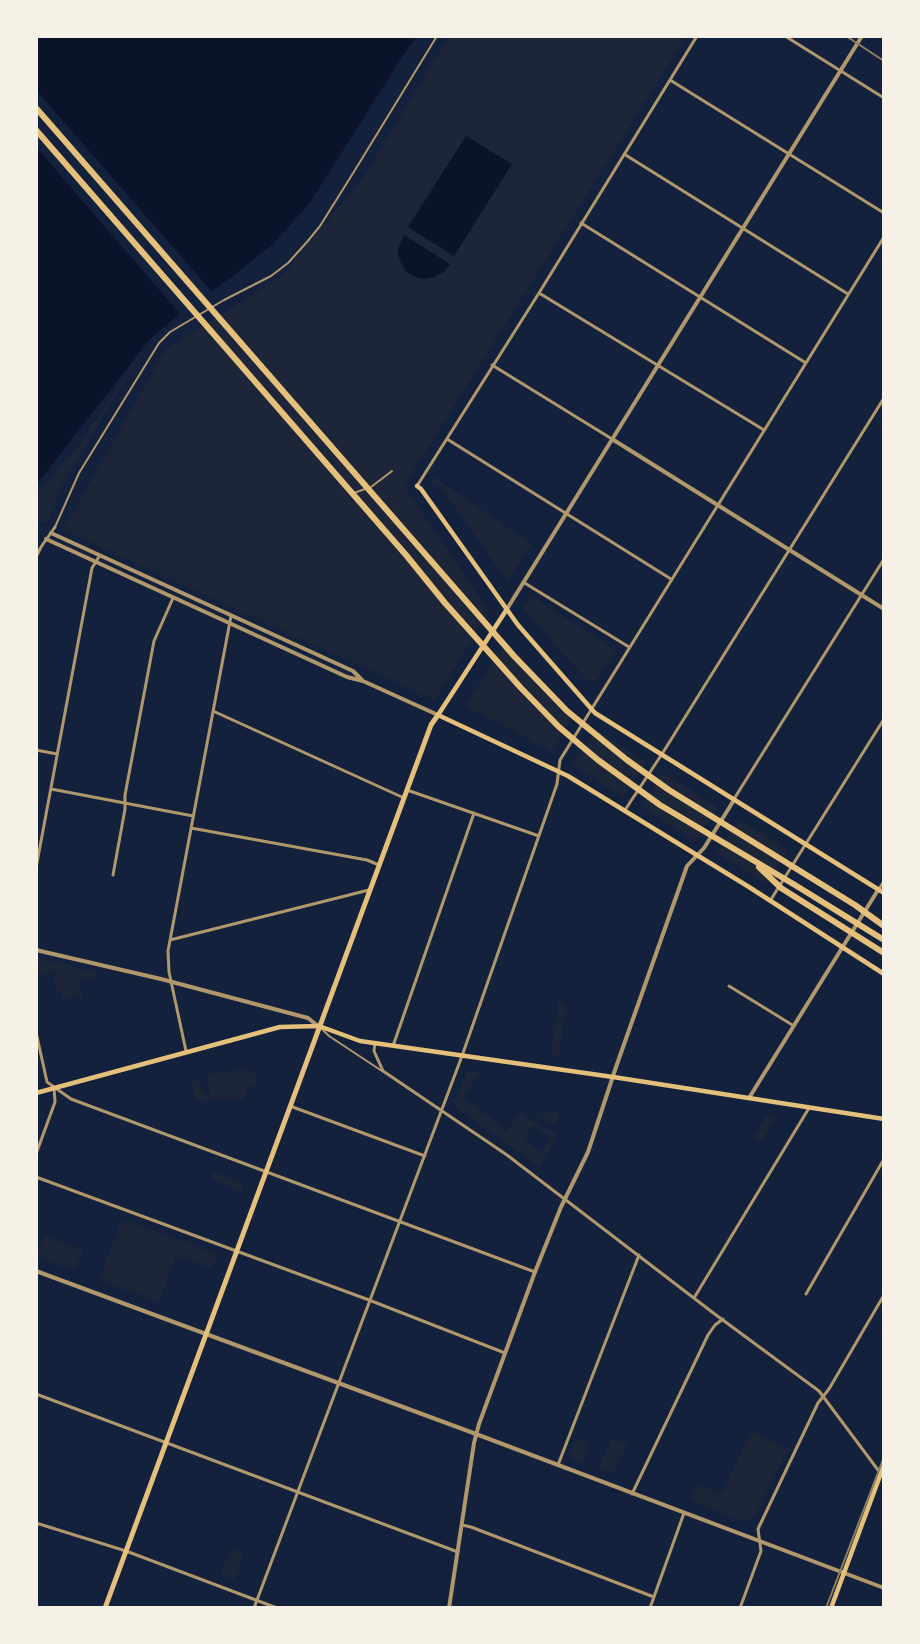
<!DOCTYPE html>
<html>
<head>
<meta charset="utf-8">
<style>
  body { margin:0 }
  #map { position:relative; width:920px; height:1644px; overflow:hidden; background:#14213d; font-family:Poppins,sans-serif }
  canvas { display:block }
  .frame { position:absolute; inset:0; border:38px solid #f6f1e7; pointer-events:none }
</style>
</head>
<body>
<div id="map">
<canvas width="920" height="1644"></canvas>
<div class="frame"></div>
</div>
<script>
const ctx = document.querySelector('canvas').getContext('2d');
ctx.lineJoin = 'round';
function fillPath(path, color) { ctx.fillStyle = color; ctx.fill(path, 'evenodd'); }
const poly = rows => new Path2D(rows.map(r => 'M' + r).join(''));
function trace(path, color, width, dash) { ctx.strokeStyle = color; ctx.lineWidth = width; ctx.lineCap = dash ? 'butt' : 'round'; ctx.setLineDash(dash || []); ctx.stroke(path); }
fillPath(poly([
  [449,36,686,36,404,486,489,611,435,700,63,530,166,349,281,277,363,178],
  [150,339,71,470,59,492,47,523,36,521,36,493,78,447],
  [434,477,532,544,507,582,456,508,438,485,433,485,431,481,432,478],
  [532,596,615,650,596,681,589,682,523,609],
  [507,641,572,715,553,752,465,706],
  [596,729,646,762,623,797,573,766],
  [663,772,718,807,696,842,641,807],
  [738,819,788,850,767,884,717,853],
  [36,957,96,972,97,980,87,977,79,979,83,998,80,998,78,996,64,998,62,997,61,991,57,992,54,975,56,974,56,971,36,974],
  [559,1001,566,1003,559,1057,551,1055],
  [247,1067,249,1072,256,1072,256,1071,256,1088,249,1086,244,1101,240,1100,206,1100,204,1103,196,1099,191,1080,196,1081,196,1079,199,1078,204,1094,210,1093,207,1077,215,1075,214,1073,223,1070,224,1073],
  [468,1070,480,1072,463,1098,502,1125,501,1127,504,1131,507,1131,520,1112,549,1131,559,1131,540,1167,453,1106],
  [532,1125,550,1137,542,1151,523,1140],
  [542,1111,560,1112,556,1125,538,1117,539,1115,543,1117,545,1112],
  [767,1115,776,1116,761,1142,753,1138],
  [214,1172,244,1183,241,1192,211,1178],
  [122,1219,218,1254,212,1269,176,1256,159,1302,99,1280],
  [44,1235,83,1250,75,1271,36,1257],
  [751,1431,788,1449,755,1517,752,1516,749,1522,742,1519,741,1521,689,1500,697,1483,722,1494],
  [576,1438,589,1443,582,1460,587,1462,586,1464,569,1458],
  [612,1438,620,1442,621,1440,628,1443,614,1473,599,1467],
  [231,1548,244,1554,234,1580,220,1574]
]), '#1d2539');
fillPath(poly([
  [36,36,417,36,406,51,309,204,272,245,233,276,177,316,150,339,36,485],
  [466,136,512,164,454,256,408,227],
  [404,235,450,264,445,271,435,277,423,279,416,277,406,272,400,261,398,254,398,248]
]), '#0b132b');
fillPath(poly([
  [36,90,214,294,182,316,36,147]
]), '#14213d');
trace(poly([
  [371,487,392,471],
  [354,493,365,489],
  [55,527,79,473,159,343,170,332,224,300,271,276,288,263,307,242,320,226,355,170,437,36],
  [321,1028,329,1036,382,1071]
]), '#b1986c', 2);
trace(poly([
  [785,36,884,98],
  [670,80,884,213],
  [624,154,848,294],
  [581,223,806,363],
  [539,293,764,430],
  [492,365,612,439],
  [447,439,671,579],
  [417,486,539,293,697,36],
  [36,557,41,547,55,527],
  [523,582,629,647],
  [213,711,404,798],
  [36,750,57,754],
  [51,789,193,816],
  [407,790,539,836],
  [734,799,884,559],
  [625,810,662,754,884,398],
  [191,828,367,860,379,865],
  [36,868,92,568,100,555],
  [113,875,125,809,125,795,154,641,173,598],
  [879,889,884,881],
  [770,901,884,719],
  [170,940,369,890],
  [729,986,794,1026],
  [36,1032,47,1082,71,1099,535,1272],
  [375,1043,374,1051,383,1071,507,1155,716,1315,819,1391,884,1478],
  [393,1046,474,813],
  [186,1051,169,972,168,951,231,616],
  [290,1106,425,1156],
  [36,1154,55,1102,54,1088],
  [36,1177,369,1300,505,1353],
  [806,1294,884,1159],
  [694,1298,809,1108],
  [36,1394,458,1552],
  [558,1465,639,1255],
  [632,1494,708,1335,715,1325,723,1319],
  [36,1523,126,1551,277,1608],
  [462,1525,471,1527,654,1597],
  [254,1608,462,1056,557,784,560,760,884,237],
  [650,1608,684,1513],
  [740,1608,761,1551,758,1529,818,1403,829,1389,884,1295]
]), '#b1986c', 3);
trace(poly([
  [612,439,884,609],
  [51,533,353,671,362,680],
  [46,539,347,677,363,681,438,715],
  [507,609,862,36],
  [36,950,161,979,308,1018,318,1026],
  [749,1098,878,890],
  [36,1271,476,1434,884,1588],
  [449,1608,474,1443,479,1424,535,1272,561,1207,588,1152,616,1067,687,866,704,848,734,800]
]), '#b1986c', 4);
trace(poly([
  [417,486,421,489,518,625,595,713,884,893],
  [507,609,438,715,568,776,749,887,884,974],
  [36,1093,280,1027,319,1026,360,1041,613,1077,884,1119],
  [831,1608,884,1465]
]), '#e5c07b', 4.5);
trace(poly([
  [105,1608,407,790,431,725,438,715]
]), '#e5c07b', 5);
trace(poly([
  [36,108,514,656,567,711,627,760,669,790,855,905,884,926],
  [36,130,406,555,445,603,521,688,559,727,598,760,660,805,795,885,884,940],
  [759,867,781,888,884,953]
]), '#e5c07b', 6);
trace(poly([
  [846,36,884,61],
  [826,1608,884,1457]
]), '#918062', 2);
</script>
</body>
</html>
